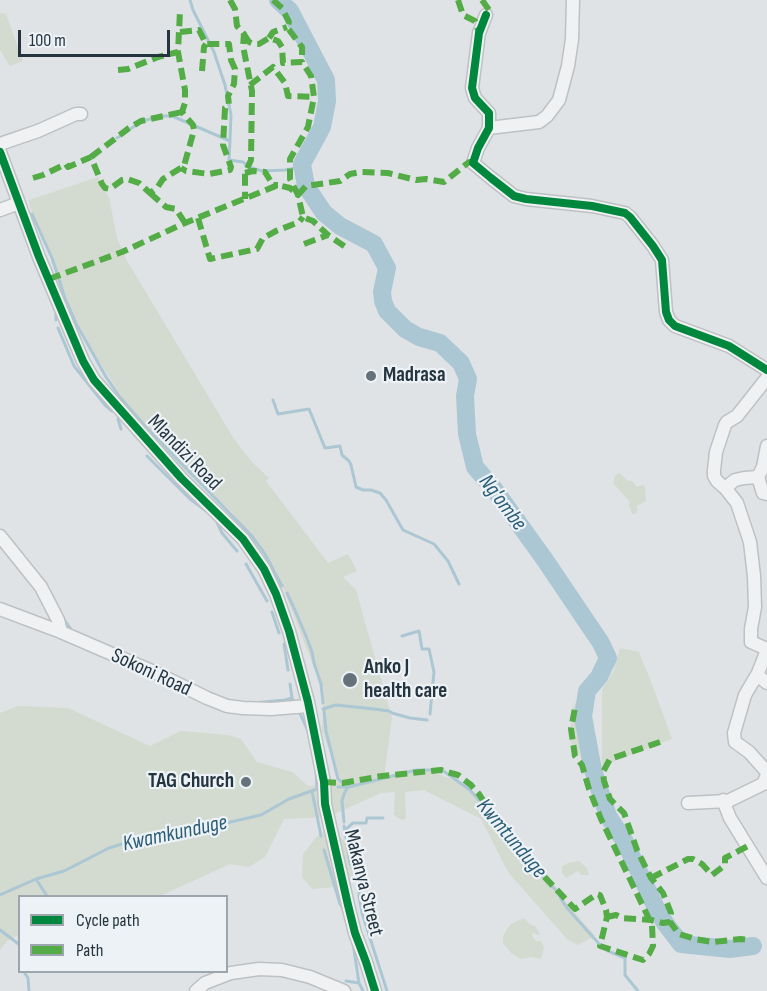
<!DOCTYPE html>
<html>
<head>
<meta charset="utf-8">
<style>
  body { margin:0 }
  #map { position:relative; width:767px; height:991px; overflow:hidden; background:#e0e3e5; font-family:"Sofia Sans Condensed",sans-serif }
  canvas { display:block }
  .legend { position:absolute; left:18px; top:895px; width:210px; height:78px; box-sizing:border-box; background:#edf2f6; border:2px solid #9da6ad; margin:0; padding:8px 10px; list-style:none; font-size:18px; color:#253540 }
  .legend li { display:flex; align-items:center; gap:12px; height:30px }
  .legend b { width:30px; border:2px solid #9da6ad }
  .scale { position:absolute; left:18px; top:30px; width:152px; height:27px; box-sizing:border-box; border:3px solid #253540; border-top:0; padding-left:8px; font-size:18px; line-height:21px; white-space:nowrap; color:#253540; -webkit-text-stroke:4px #edf2f6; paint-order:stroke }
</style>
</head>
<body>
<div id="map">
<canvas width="767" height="991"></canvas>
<ul class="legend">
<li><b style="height:8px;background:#00873e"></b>Cycle path</li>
<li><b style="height:8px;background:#53ac46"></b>Path</li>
</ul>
<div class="scale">100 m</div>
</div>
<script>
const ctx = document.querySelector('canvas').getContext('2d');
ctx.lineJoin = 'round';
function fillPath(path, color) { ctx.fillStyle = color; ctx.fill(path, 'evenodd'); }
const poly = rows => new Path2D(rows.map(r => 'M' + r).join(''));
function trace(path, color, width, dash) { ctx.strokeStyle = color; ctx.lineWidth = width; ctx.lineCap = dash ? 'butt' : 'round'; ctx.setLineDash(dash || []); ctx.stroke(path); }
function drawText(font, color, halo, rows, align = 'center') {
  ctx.font = font + ' "Sofia Sans Condensed",sans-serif'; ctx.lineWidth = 4.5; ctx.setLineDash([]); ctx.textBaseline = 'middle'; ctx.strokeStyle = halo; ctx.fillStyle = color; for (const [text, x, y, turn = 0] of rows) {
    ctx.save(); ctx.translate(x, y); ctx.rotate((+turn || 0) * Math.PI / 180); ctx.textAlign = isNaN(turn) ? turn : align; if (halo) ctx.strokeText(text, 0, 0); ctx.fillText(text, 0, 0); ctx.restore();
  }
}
fillPath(poly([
  [0,13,6,14,23,61,10,66,0,50],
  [98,177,104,190,109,197,117,238,126,259,234,439,252,462,269,478,266,481,328,563,348,554,357,571,343,577,356,590,392,718,384,777,425,769,464,784,595,936,578,945,567,939,508,872,481,819,424,790,405,792,406,819,401,820,393,814,394,812,395,792,381,793,328,817,284,819,265,857,249,867,230,864,160,896,20,896,19,935,7,941,0,950,0,713,18,706,68,708,150,746,181,731,228,735,241,739,257,762,292,772,308,786,341,782,322,731,324,693,276,570,231,511,181,468,122,397,93,352,70,306,46,242,31,210,29,200],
  [619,473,628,481,632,481,637,487,644,485,645,487,646,501,637,506,637,512,633,515,629,505,630,502,614,484,614,477],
  [620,648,639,652,650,679,672,739,602,766,602,690,614,670],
  [575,703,586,703,594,722,593,736,588,736,593,751,597,769,582,775,582,762,579,753,575,754,570,739,572,711],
  [325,831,343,839,356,860,356,872,345,886,312,889,302,877,303,854,317,836],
  [579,861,587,868,589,875,581,875,578,871,566,878,562,873,562,866,568,863],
  [524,918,529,924,535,926,540,934,539,935,533,933,532,936,536,941,541,941,544,947,541,959,531,957,521,959,512,954,503,943,503,936,507,929,511,924]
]), '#d3dacf');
trace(poly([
  [190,0,193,10,214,52,225,85,231,115,230,140],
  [117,138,142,121,162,116,172,116,230,141,229,160,243,162,249,167,262,171,285,170,291,169,302,164],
  [32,214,52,258,65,298,77,325,106,377,120,397,144,425,251,535,265,554,282,586],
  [56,310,56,320],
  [58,328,74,366,105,405,112,411],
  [273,400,278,414,309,409,325,448,340,446,342,455,349,461,351,465,356,487,363,490,371,490,380,493,386,500,403,530,434,544,448,561,459,584],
  [118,419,121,429],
  [147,456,190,499,205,510],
  [216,520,222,533,237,551],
  [246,564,267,601],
  [287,593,293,606],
  [53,597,57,606],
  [294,608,306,636,312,652,314,663,321,684,323,703],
  [272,612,279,633],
  [63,618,73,632],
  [402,636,419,631,422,649,429,649,434,672,430,714],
  [284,644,288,670],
  [290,684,292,698,295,703],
  [253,703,285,700,292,698],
  [298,709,309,733],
  [323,709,336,705,374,709,389,711,392,713,410,718,427,720],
  [324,711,326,731,338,779,343,783,350,783,344,794,342,801,344,822],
  [338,787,349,787,416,770,442,770,470,790,494,817,529,863,559,893,561,899,567,908,601,946,608,951,625,958,625,975,638,991],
  [312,791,321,836],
  [344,826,350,863,359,880,359,896,362,913,387,991],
  [345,830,353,823,366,823,367,818,383,818],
  [324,850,340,904,345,911],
  [36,879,47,896],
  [0,895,36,879,64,871,109,848,158,833,200,829,261,815,289,799,317,789,316,771],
  [0,930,20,945],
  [353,943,359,983,363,991],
  [24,972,28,978,29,991],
  [346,981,359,983]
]), '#acc7d4', 3);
trace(poly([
  [278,0,290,11,326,80,327,101,322,127,302,164,306,186,324,213,340,226,374,244,387,268,382,292,383,301,387,311,405,329,419,337,440,343,461,363,468,379,465,396,467,434,475,467,494,489,545,560,601,643,608,658,599,677,587,691,583,717,593,770,608,816,625,842,656,908,665,923,681,944,730,949,753,946]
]), '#acc7d4', 18);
const minor = poly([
  [486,15,479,33,472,88,475,98,489,113,489,128,478,148,473,163,491,178,514,196,526,199,592,206,625,213,630,217,653,246,662,260,666,312,669,320,675,326,729,346,767,370],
  [489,128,539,122,547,116,559,100,568,66,572,39,573,0],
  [0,144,38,131,76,114,81,114],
  [0,152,39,257,83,361,94,380,181,478,243,539,264,569,276,594,289,631,308,702,324,782,325,804,348,905,355,933,366,962,375,991],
  [0,210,19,203],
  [767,378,737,416,727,422,725,425,716,452,714,470,714,476,717,481,726,489,737,503,750,542,754,576,755,607,751,629,751,642,767,649],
  [758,477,762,490,763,493,767,494],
  [726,489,730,484,735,480,744,478,758,477,763,467,767,446],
  [0,536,41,587,58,620,61,632],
  [0,609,61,632,98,648,154,672,207,698,227,706,243,708,271,709,308,706],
  [757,675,767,683],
  [763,784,767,775,766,771,749,752,735,742,734,733,745,695,758,673,767,650],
  [723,800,730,818,767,878],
  [688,803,728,801,763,784,767,783],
  [196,991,205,983,231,973,259,969,282,970,310,977,344,991]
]);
trace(minor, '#bec1c3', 15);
trace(minor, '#eff1f2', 12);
trace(poly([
  [230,0,235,9,237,26,244,34,243,46,252,91,251,160,245,173,245,199],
  [273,0,282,8,289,22,287,27,302,47,302,62],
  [458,0,463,15,475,21,479,33],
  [482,0,489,10,486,15],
  [180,32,199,30,206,44,229,44,231,60,235,69,234,84,228,96,229,105,225,108,223,145,231,167,230,170,209,174,186,171,181,168],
  [244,34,249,42,254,44,259,44,269,38,278,41,282,47,283,63,302,62,311,76,314,97,308,127,290,159,290,179,298,195,303,217,313,221,328,235,347,248],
  [269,38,273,32,287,27],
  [118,70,128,69,158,57,178,52],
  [202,71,204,47,206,44],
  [250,85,273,67,285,83,288,96,314,97],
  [91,157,129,128,141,121,182,112],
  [245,173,253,171,265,172,273,185,278,185],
  [33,178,43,175,66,164,68,167,91,157,102,184,105,188,110,189,122,180,127,179,139,183,150,193,157,188,163,179,184,166,194,130,193,125,182,112,185,103,185,90,178,52,180,11],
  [150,193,166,207,176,209,185,223],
  [198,218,210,259,257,249,263,238,276,231,299,222,303,217],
  [304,244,328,235],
  [49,279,122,252,185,223,278,185,290,188,298,195,306,186,340,181,350,174,361,172,388,173,416,180,426,179,444,182,469,162,472,162,473,163],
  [660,742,610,759,603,772,604,781,610,799,624,813,637,850,651,878,663,893,671,913,670,922,679,934,695,939,712,942,741,939,750,940],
  [324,782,343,783,382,776,441,770,458,775,471,785,479,794,490,811,520,845,537,869,575,909,597,894,600,895,606,910,607,917,600,946,643,960,649,954,653,946,652,925,601,819,589,789,582,765,575,756,571,729,575,708],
  [651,878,688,859,693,859,702,864,712,875,725,865,725,858,748,846],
  [607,917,616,915,622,918,651,920,663,923,670,922]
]), '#53ac46', 6, [12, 6]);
trace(poly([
  [486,15,479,33,472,88,475,98,489,113,489,128,478,148,473,163,491,178,514,196,526,199,592,206,625,213,630,217,653,246,662,260,666,312,669,320,675,326,729,346,767,370],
  [0,152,39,257,83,361,94,380,181,478,243,539,264,569,276,594,289,631,308,702,324,782,325,804,348,905,355,933,366,962,375,991]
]), '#00873e', 8);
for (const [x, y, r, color] of [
  [371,376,6,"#66727a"],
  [350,680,8,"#66727a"],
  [246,782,6,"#66727a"]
]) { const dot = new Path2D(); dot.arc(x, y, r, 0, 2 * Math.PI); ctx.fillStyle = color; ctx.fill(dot); trace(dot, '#edf2f6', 2); }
drawText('bold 21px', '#253540', '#edf2f6', [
  ["Madrasa",383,376],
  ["Anko J",364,668],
  ["health care",364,692],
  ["TAG Church",234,782,"right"]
], 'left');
drawText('21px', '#253540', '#edf2f6', [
  ["Mlandizi Road",184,453,46],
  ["Sokoni Road",151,673,25],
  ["Makanya Street",363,883,76]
]);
drawText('italic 22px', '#2c5e77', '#edf2f6', [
  ["Ng'ombe",502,503,53],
  ["Kwamkunduge",175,834,-12],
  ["Kwmtunduge",511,839,50]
]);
</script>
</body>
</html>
